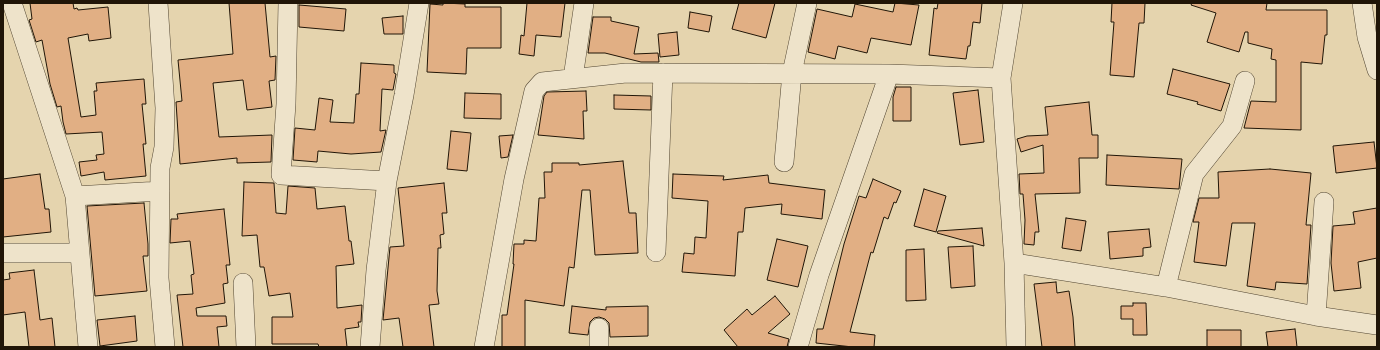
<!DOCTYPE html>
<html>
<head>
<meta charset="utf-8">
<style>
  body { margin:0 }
  #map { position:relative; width:1380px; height:350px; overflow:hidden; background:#e5d4ae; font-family:"IM FELL DW Pica",serif }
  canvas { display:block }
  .frame { position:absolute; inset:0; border:4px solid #201507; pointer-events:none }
</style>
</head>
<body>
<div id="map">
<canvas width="1380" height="350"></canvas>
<div class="frame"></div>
</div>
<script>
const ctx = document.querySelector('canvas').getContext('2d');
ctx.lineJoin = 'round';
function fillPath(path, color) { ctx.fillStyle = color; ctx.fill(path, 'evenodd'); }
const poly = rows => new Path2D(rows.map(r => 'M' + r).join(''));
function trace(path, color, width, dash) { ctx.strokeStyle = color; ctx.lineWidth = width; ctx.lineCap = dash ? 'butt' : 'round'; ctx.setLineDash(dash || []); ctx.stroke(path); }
const building = poly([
  [30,3,73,3,74,9,77,8,78,10,108,7,111,38,89,41,88,34,68,38,81,117,96,115,94,91,97,91,96,83,144,79,146,104,142,104,146,144,143,144,146,176,105,180,104,172,81,176,79,162,97,160,96,155,104,154,102,132,66,134,63,122,61,106,57,107,50,84,42,40,36,42,29,20,32,19,30,3],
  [229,3,265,3,270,57,276,56,275,80,269,81,272,107,247,110,243,80,213,83,219,137,272,135,271,162,237,163,237,158,180,164,176,102,182,101,178,60,233,54,229,3],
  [443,3,465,4,465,7,501,7,501,48,467,48,466,74,427,72,430,4,443,5,443,3],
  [527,3,565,3,561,37,536,35,534,56,519,54,521,35,524,36,527,3],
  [739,3,775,3,766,38,732,29,739,3],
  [895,3,919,5,911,45,871,38,867,53,838,46,835,59,808,52,817,9,852,17,855,4,893,12,895,3],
  [938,3,982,3,980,23,973,22,970,46,968,46,966,59,929,55,934,8,937,9,938,3],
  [1112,3,1145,3,1144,23,1139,23,1134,77,1110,75,1114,22,1111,22,1112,3],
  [1192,3,1267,3,1266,10,1327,10,1327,35,1325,35,1322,64,1301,62,1301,130,1244,128,1251,101,1276,102,1276,60,1271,59,1272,49,1248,43,1248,32,1245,32,1239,52,1207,42,1216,13,1191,5,1192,3],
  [299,5,346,9,344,31,299,27,299,5],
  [690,12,712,16,709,32,688,28,690,12],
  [403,16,403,34,384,34,382,18,403,16],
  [593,17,611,17,611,21,639,27,634,54,658,53,659,62,641,62,605,53,588,53,593,17],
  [677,32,679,55,660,57,658,34,677,32],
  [361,63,394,65,394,73,396,74,393,90,382,89,380,131,386,130,381,152,351,154,318,151,317,162,293,160,295,128,315,130,319,98,333,100,330,122,354,123,356,94,359,94,361,63],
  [1173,69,1230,84,1221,111,1197,104,1198,102,1167,94,1173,69],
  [896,87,911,87,911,121,893,121,893,97,896,87],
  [978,90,984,142,960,145,953,93,978,90],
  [586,91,587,111,583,111,584,139,538,135,544,96,547,92,586,91],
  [465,93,501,94,501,119,464,118,465,93],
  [614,95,651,96,651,110,614,109,614,95],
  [1089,102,1092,135,1098,135,1098,158,1079,158,1080,193,1035,194,1039,232,1035,232,1034,245,1024,244,1025,220,1023,194,1020,194,1019,174,1044,173,1043,145,1021,152,1017,139,1027,136,1048,135,1045,107,1089,102],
  [451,131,471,133,467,171,447,169,451,131],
  [513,135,508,157,501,158,499,136,513,135],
  [1374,142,1377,168,1336,173,1333,146,1374,142],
  [1107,155,1182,159,1179,189,1106,185,1107,155],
  [623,161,629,213,636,213,638,253,595,255,590,190,582,190,574,268,569,267,564,306,525,300,525,347,502,347,502,315,507,315,514,264,513,264,514,244,524,244,524,240,536,241,539,198,545,198,544,172,552,172,552,163,579,163,579,165,623,161],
  [1270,169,1311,173,1306,225,1311,225,1307,284,1276,282,1275,290,1247,286,1255,223,1232,223,1226,266,1194,262,1199,222,1193,222,1199,198,1219,198,1218,172,1270,169],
  [40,174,45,209,49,209,51,232,3,237,3,179,40,174],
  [673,174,724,176,723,180,768,175,769,183,825,190,822,219,781,214,782,204,745,208,743,232,738,232,735,276,682,272,684,253,694,254,695,237,706,238,708,201,672,198,673,174],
  [873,179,901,191,896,203,894,202,888,219,884,217,873,253,871,252,850,332,875,335,874,347,853,347,816,343,817,329,823,329,844,244,859,196,866,198,873,179],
  [244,182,274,183,276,213,286,214,288,186,315,188,317,209,345,206,349,241,351,241,354,264,336,266,337,308,362,305,361,322,358,322,359,327,345,329,347,347,319,347,318,344,272,344,272,317,293,317,290,293,269,296,264,267,260,267,257,235,242,236,244,182],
  [444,183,447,213,442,213,444,234,440,235,441,248,438,248,437,291,439,304,429,305,434,347,403,347,399,318,383,320,390,247,404,246,398,188,444,183],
  [924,189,946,196,936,232,914,226,924,189],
  [144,203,148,244,148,256,143,256,147,291,95,296,87,206,144,203],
  [1377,208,1377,258,1358,262,1361,288,1334,291,1331,263,1333,226,1355,224,1353,212,1377,208],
  [224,209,230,265,226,265,228,283,223,284,225,303,196,308,197,316,226,316,227,326,217,327,219,347,183,347,177,295,193,294,191,275,194,274,190,241,170,243,171,219,178,219,177,214,224,209],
  [1066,218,1086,221,1081,251,1062,248,1066,218],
  [982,228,984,246,937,233,938,231,982,228],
  [1149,229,1151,247,1143,248,1143,256,1110,259,1108,232,1149,229],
  [777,239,808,246,798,287,767,280,777,239],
  [973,246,975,286,951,288,948,247,973,246],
  [924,249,926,300,906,301,906,250,924,249],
  [34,270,40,320,52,318,55,347,29,347,25,312,3,315,3,280,10,279,9,273,34,270],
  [1056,282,1057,293,1069,291,1073,317,1075,347,1042,347,1034,284,1056,282],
  [775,296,790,314,768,333,789,339,787,347,738,347,724,330,747,309,752,315,775,296],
  [1133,303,1146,303,1147,335,1133,335,1133,319,1121,319,1121,306,1133,306,1133,303],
  [572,306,606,310,606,307,648,306,648,336,610,337,609,323,605,319,599,317,594,318,590,322,588,335,569,333,572,306],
  [135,316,137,341,100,346,97,320,135,316],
  [1295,329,1297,347,1268,347,1266,332,1295,329],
  [1207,330,1241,330,1241,347,1207,347,1207,330]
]);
fillPath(building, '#e1af84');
trace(building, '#201507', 1);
const minor = poly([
  [12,3,75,196,88,347],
  [158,3,165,108,164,147,160,168,159,278,165,347],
  [288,3,286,104,281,175,387,181],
  [1013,3,1001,78,1014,263,1016,347],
  [1362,3,1367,37,1377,70],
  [573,78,584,3],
  [784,162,792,73,807,3],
  [75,196,160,191],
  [656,252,663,73],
  [3,253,79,253],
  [1014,263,1166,287,1316,316,1377,325],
  [243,283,246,347],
  [1166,287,1194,174,1232,126,1245,81],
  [1316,316,1324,202],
  [370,347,376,270,387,181,404,95,419,3],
  [484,347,514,179,534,91,542,82,626,73,889,74,1001,78],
  [599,347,599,328],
  [798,347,819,275,889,74]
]);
trace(minor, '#514531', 20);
trace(minor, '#eee3ca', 19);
</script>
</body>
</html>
